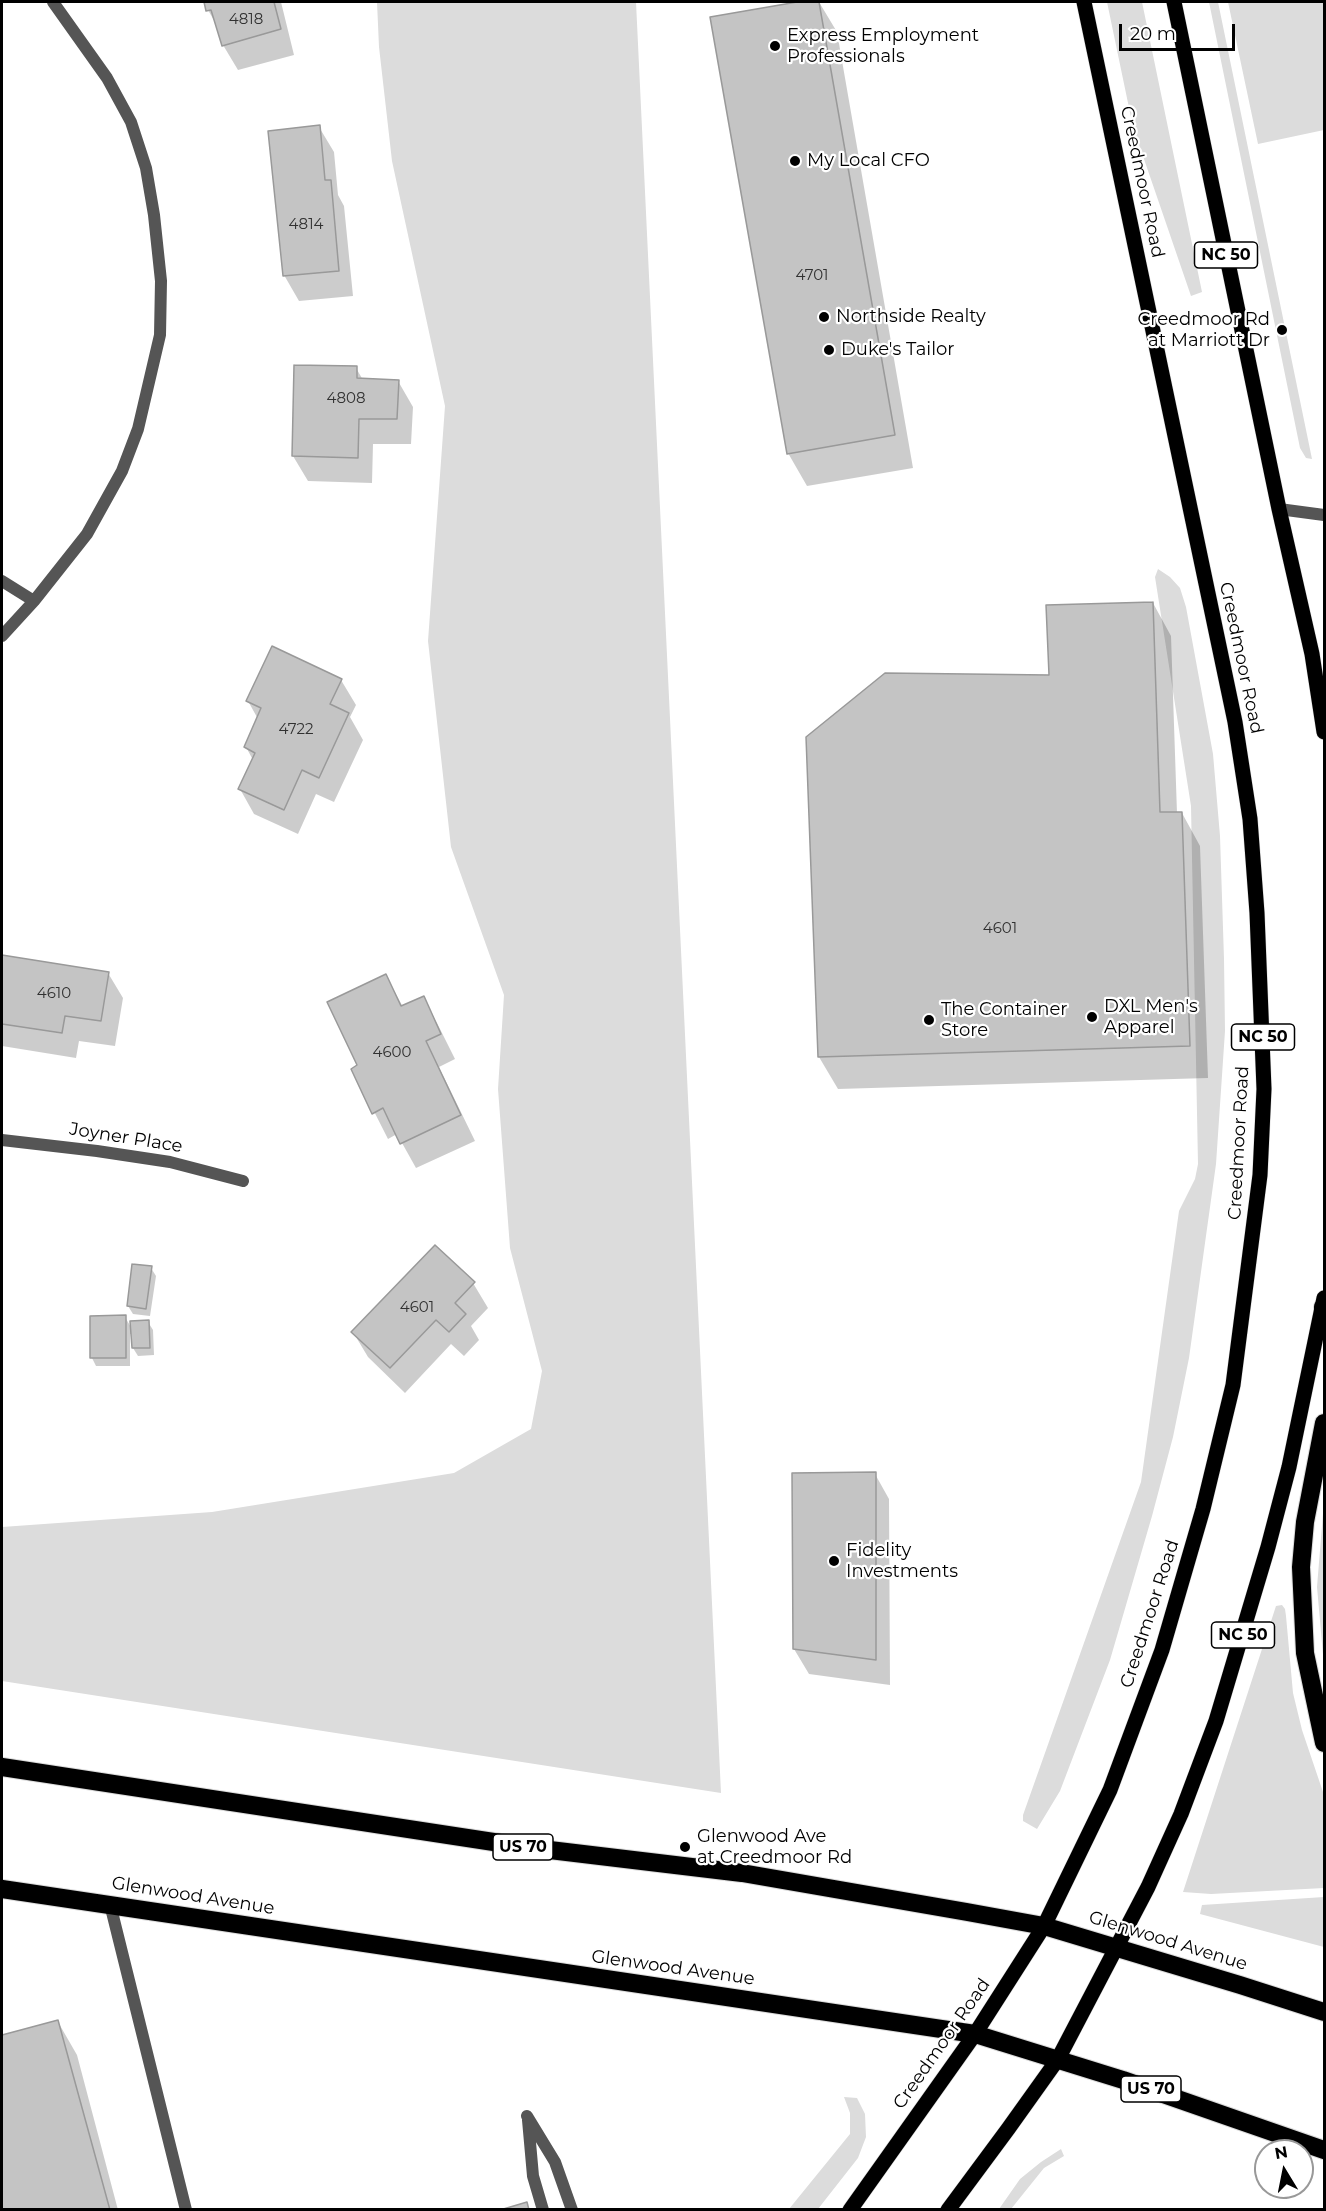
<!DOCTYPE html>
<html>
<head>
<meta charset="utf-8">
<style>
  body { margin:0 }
  #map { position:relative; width:1326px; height:2211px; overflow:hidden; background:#fff; font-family:Montserrat,sans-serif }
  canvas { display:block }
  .frame { position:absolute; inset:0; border:3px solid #000; pointer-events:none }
  .north { position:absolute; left:1254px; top:2139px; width:60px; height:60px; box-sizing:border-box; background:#fff; border:2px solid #999; border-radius:50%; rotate:350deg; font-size:16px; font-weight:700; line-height:24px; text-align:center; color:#000 }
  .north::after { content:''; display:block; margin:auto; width:21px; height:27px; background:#000; clip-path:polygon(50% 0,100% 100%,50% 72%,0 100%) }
  .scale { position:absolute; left:1119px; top:24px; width:116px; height:27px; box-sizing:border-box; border:3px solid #000; border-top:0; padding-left:8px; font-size:18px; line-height:21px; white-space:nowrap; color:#000; -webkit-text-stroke:4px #fff; paint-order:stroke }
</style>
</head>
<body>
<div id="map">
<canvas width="1326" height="2211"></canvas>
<div class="frame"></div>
<div class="north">N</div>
<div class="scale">20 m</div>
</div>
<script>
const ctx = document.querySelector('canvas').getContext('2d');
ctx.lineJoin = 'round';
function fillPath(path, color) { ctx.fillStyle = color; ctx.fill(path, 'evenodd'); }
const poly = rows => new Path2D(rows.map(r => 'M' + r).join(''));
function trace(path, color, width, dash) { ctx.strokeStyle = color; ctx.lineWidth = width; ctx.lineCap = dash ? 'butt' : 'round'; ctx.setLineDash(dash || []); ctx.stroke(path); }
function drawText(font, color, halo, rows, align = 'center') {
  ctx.font = font + ' Montserrat,sans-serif'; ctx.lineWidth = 4.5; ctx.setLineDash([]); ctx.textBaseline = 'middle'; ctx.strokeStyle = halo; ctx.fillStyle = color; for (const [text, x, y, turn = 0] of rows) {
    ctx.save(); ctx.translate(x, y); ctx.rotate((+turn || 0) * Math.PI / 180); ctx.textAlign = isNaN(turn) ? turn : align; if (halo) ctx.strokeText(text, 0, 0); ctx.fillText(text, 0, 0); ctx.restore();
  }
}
fillPath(poly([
  [377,2,636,2,721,1793,2,1681,2,1527,212,1512,454,1473,531,1429,542,1371,510,1248,498,1089,504,995,451,847,428,641,445,406,392,161,379,47],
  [1107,2,1142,2,1202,292,1191,296,1133,127],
  [1209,2,1218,2,1312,459,1306,458,1300,448],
  [1228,2,1324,2,1324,130,1258,144],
  [1158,569,1170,577,1180,588,1186,607,1213,754,1220,836,1224,959,1225,1031,1216,1164,1189,1358,1173,1437,1152,1516,1110,1660,1060,1791,1037,1829,1023,1821,1023,1815,1141,1482,1179,1211,1195,1179,1198,1164,1191,806,1155,577],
  [1324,1501,1324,1666,1317,1587],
  [1282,1605,1285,1609,1286,1616,1293,1693,1302,1730,1324,1795,1324,1888,1211,1894,1183,1892,1275,1609,1276,1606],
  [1324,1897,1324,1947,1200,1914,1202,1905],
  [844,2097,857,2098,865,2114,866,2137,858,2158,818,2209,789,2209,850,2134,850,2113],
  [1061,2149,1064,2156,1044,2168,1011,2209,999,2209,1020,2179,1041,2162]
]), '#dcdcdc');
fillPath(poly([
  [205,2,281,2,294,55,238,70,223,45,219,29,208,10],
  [806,2,819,2,837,32,913,468,807,486,788,453,712,18],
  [319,127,334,152,338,195,344,206,353,296,299,301,284,275],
  [356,368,363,380,398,381,413,407,411,444,373,444,372,483,308,481,293,456],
  [1153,603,1171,636,1177,813,1182,813,1200,846,1208,1078,838,1089,819,1057,1050,677],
  [341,680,356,705,350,717,363,740,334,802,316,794,298,834,254,814,240,789,253,760,246,747,258,719,248,701],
  [2,957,108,973,123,998,115,1046,79,1041,76,1058,2,1046],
  [386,976,403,1007,423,998,437,1023,455,1059,439,1067,475,1141,416,1168,397,1134,388,1139,353,1070,359,1066],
  [151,1268,156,1276,150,1316,133,1314,128,1306],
  [473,1283,488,1308,471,1326,479,1340,464,1356,451,1344,405,1393,368,1357,353,1332],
  [125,1317,132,1329,148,1322,153,1330,154,1355,138,1356,133,1348,133,1334,130,1334,130,1366,96,1366,92,1358],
  [875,1474,889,1499,890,1685,809,1674,794,1649],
  [58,2022,77,2055,118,2210,2,2210,2,2037]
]), '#0003');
const building = poly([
  [204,2,274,2,281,29,222,46,211,10,206,11,204,2],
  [797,2,819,2,895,435,787,454,710,17,797,2],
  [320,125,325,180,331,180,339,271,283,276,268,131,320,125],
  [294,365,357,366,357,378,399,380,397,419,359,419,358,458,292,456,294,365],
  [1153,602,1160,812,1182,812,1190,1046,818,1057,806,737,885,673,1049,675,1046,605,1153,602],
  [272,646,342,679,330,704,349,713,319,778,302,770,284,810,238,789,255,753,244,747,261,708,246,701,272,646],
  [2,955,109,972,101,1021,65,1016,62,1033,2,1024,2,955],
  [386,974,401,1006,424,996,441,1034,426,1041,461,1115,400,1144,383,1108,372,1114,351,1069,357,1065,327,1002,386,974],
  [435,1245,475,1282,455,1303,466,1314,449,1332,436,1320,390,1368,351,1332,435,1245],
  [132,1264,152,1266,146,1309,127,1306,132,1264],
  [126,1315,126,1358,90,1358,90,1316,126,1315],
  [149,1320,150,1348,132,1348,130,1321,149,1320],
  [876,1472,876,1660,793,1649,792,1473,876,1472],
  [58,2020,110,2210,2,2210,2,2035,58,2020],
  [527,2202,529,2210,500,2210,527,2202]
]);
fillPath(building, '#c4c4c4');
trace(building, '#999', 1.5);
const primary = poly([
  [1174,2,1279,509,1312,654,1324,732],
  [850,2210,975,2034,1044,1926,1110,1790,1162,1650,1203,1509,1233,1385,1260,1175,1264,1089,1257,913,1250,819,1235,722,1084,2],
  [948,2210,1008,2129,1058,2059,1148,1887,1181,1814,1216,1721,1268,1547,1289,1467,1324,1298]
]);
const highway = poly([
  [1323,1307,1324,1328],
  [1324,1423,1305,1522,1301,1567,1305,1653,1324,1743],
  [2,1767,533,1848,742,1873,967,1912,1044,1926,1240,1985,1324,2012],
  [2,1889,975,2034,1123,2080,1324,2150]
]);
trace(primary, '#dbdbdb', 16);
trace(highway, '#dbdbdb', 20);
trace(poly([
  [110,1904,186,2210],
  [527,2116,555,2162,572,2210],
  [528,2120,533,2176,543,2210]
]), '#555', 12);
trace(poly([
  [1279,509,1324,515],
  [2,581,34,601],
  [2,636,34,601,87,534,122,471,138,429,160,335,161,281,154,215,146,168,131,122,107,78,53,2],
  [2,1140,97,1151,170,1162,243,1181]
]), '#555', 12);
trace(primary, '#000', 15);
trace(highway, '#000', 18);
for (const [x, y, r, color] of [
  [775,46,6,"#000"],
  [795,161,6,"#000"],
  [824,317,6,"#000"],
  [1282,330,6,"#000"],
  [829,350,6,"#000"],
  [1092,1017,6,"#000"],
  [929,1020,6,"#000"],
  [834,1561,6,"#000"],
  [685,1847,6,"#000"]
]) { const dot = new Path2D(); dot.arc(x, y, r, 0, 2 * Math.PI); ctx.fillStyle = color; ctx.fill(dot); trace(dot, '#fff', 2); }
drawText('15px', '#313131', null, [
  ["4818",246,20],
  ["4814",306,225],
  ["4701",812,276],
  ["4808",346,399],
  ["4722",296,730],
  ["4601",1000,929],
  ["4610",54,994],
  ["4600",392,1053],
  ["4601",417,1308]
]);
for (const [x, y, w] of [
  [1226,255,63],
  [1263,1037,63],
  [1243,1635,63],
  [523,1847,60],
  [1151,2089,60]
]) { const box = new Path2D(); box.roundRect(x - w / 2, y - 13, w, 26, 4.5); ctx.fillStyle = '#fff'; ctx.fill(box); trace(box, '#000', 1.5); }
drawText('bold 16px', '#000', null, [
  ["NC 50",1226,255],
  ["NC 50",1263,1037],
  ["NC 50",1243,1635],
  ["US 70",523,1847],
  ["US 70",1151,2089]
]);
drawText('18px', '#000', '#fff', [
  ["Express Employment",787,36],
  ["Professionals",787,57],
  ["My Local CFO",807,161],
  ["Northside Realty",836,317],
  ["Creedmoor Rd",1270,320,"right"],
  ["at Marriott Dr",1270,341,"right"],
  ["Duke's Tailor",841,350],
  ["DXL Men's",1104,1007],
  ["Apparel",1104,1028],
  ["The Container",941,1010],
  ["Store",941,1031],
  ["Fidelity",846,1551],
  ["Investments",846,1572],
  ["Glenwood Ave",697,1837],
  ["at Creedmoor Rd",697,1858]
], 'left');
drawText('18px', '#000', '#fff', [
  ["Creedmoor Road",1142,182,78],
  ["Creedmoor Road",1241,658,78],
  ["Joyner Place",126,1138,9],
  ["Creedmoor Road",1239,1143,-87],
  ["Creedmoor Road",1150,1614,-72],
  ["Glenwood Avenue",193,1896,9],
  ["Glenwood Avenue",1168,1941,17],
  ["Glenwood Avenue",673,1968,8],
  ["Creedmoor Road",942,2044,-55]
]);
</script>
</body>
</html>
